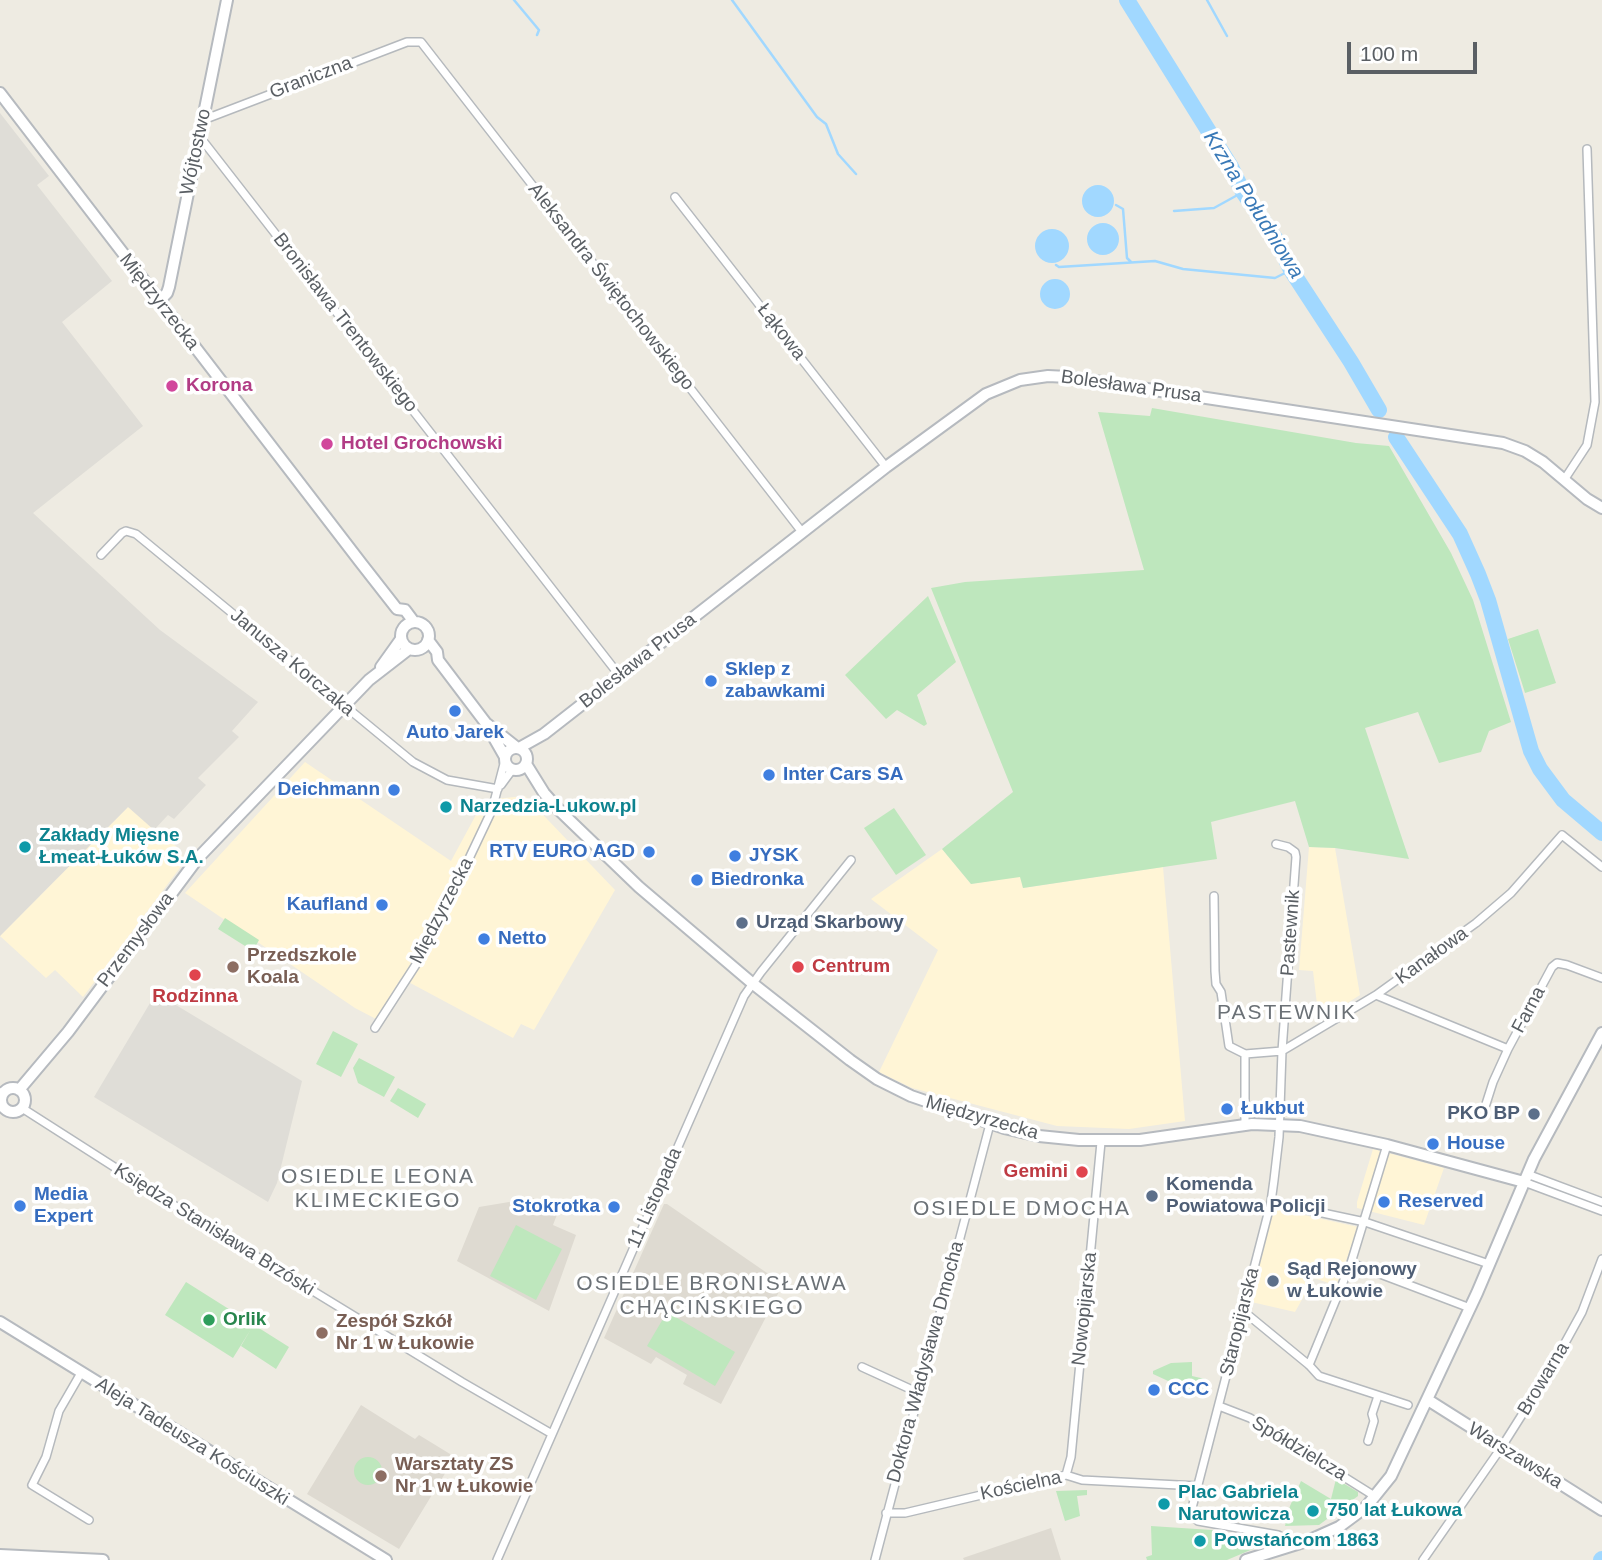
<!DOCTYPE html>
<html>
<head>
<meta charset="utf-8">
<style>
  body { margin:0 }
  #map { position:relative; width:1602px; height:1560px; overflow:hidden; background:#eeebe2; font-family:Helvetica,sans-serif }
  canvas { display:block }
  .scale { position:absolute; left:1347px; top:42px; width:130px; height:32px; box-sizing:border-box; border:4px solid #5a5f64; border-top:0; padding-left:9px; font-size:21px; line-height:24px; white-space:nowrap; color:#5a5f64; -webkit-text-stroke:5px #fff; paint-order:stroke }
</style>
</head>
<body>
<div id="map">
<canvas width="1602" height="1560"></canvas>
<div class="scale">100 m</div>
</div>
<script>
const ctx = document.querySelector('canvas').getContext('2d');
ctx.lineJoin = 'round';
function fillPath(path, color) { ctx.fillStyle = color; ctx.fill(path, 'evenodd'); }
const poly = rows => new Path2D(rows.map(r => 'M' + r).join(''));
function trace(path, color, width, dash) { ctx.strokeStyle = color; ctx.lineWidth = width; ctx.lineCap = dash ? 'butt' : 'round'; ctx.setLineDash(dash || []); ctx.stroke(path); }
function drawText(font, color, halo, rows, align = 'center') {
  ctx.font = font + ' Helvetica,sans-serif'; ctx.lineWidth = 7; ctx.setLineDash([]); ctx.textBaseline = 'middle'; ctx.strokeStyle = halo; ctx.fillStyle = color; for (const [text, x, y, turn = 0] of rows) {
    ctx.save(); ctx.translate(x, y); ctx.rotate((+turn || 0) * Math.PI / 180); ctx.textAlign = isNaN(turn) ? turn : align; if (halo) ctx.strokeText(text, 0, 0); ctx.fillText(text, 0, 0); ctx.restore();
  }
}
fillPath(poly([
  [305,762,451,861,484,800,525,796,615,890,534,1030,521,1024,513,1038,401,978,376,1019,355,1008,185,893],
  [128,807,176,846,185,861,83,997,55,970,46,978,0,936],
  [1309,847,1335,848,1360,995,1319,1021,1313,971,1299,970],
  [942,849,971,884,1021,876,1023,888,1163,867,1185,1121,1129,1129,1057,1126,912,1088,879,1072,938,950,871,899],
  [1373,1149,1444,1168,1424,1225,1357,1208,1357,1202],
  [1272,1208,1358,1227,1337,1286,1314,1278,1295,1312,1247,1301]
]), '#fff5d6');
fillPath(poly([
  [0,113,49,176,37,185,112,281,62,322,143,426,33,513,160,630,258,702,232,731,239,737,198,778,206,785,174,819,168,815,154,830,128,807,0,936],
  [156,993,302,1081,277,1183,268,1202,94,1097]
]), '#dfddd7');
fillPath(poly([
  [533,1198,558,1212,553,1225,576,1235,549,1311,457,1261,479,1207],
  [664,1204,667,1204,783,1284,721,1404,683,1384,687,1375,656,1357,651,1364,604,1338],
  [361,1405,415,1439,419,1435,455,1457,399,1549,307,1494],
  [1051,1528,1061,1560,964,1560,963,1558]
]), '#dedad1');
fillPath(poly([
  [1152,408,1356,443,1389,446,1451,553,1473,600,1511,722,1489,731,1481,752,1439,763,1418,712,1365,728,1409,859,1335,848,1309,847,1295,801,1211,822,1217,859,1023,888,1020,877,971,884,942,849,1013,792,931,588,965,582,1144,570,1098,412,1150,416],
  [928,596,956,662,917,695,927,724,924,726,897,710,886,719,845,675],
  [1538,629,1556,683,1525,693,1508,639],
  [894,808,926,855,896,875,864,828],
  [225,918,259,940,253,951,218,929],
  [333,1031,358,1044,341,1077,316,1064],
  [359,1058,395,1077,384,1097,358,1083,353,1068],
  [398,1088,426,1104,418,1118,390,1101],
  [516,1225,562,1249,536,1300,490,1276],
  [186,1282,289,1347,276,1369,241,1346,251,1329,233,1358,165,1315],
  [667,1312,735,1352,715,1386,647,1346],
  [1192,1362,1192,1376,1205,1379,1202,1390,1192,1392,1153,1374,1153,1371,1171,1363],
  '354 1471a14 14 0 1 1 28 0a14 14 0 1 1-28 0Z',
  [1336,1479,1358,1492,1358,1496,1319,1525,1285,1526,1290,1506,1301,1481,1331,1499],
  [1087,1490,1087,1495,1077,1496,1080,1516,1065,1521,1056,1491],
  [1151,1526,1212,1530,1259,1539,1260,1546,1227,1560,1147,1560,1146,1557,1152,1555]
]), '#bee7bd');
fillPath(poly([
  '1082 201a16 16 0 1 1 32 0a16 16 0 1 1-32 0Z',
  '1087 239a16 16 0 1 1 32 0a16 16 0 1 1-32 0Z',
  '1035 246a17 17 0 1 1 34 0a17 17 0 1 1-34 0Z',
  '1040 294a15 15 0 1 1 30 0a15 15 0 1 1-30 0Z'
]), '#a1d8ff');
trace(poly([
  [514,0,539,30,537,35],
  [732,0,817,117,826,124,838,154,856,174],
  [1207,0,1227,36],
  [1116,205,1123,209,1127,258,1131,262],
  [1174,211,1214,208,1243,192],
  [1056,265,1059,267,1155,261,1183,269,1275,278,1291,270]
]), '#a1d8ff', 2.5);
trace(poly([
  [1127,0,1231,167,1243,192,1277,241,1291,270,1351,362,1379,410],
  [1396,437,1460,534,1478,574,1488,600,1531,751,1540,769,1563,800,1602,833],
  [1601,1560,1602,1559]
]), '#a1d8ff', 16);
const street = poly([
  [203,120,407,42,421,42,802,532],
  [200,137,619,675],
  [675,197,886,467],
  [1564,480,1587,445,1595,402,1587,149],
  [101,555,122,533,126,531,136,534,413,762,447,780,498,789],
  [501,785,512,770],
  [1276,844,1288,847,1295,852,1296,857,1282,1051,1279,1137,1274,1180,1271,1202,1192,1508,1193,1516,1198,1521,1278,1535,1289,1541,1291,1546],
  [1214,896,1215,971,1216,984,1221,992,1229,1046,1245,1054,1282,1051,1376,995,1476,923,1511,893,1562,835,1602,867],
  [1376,995,1508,1049,1552,967,1557,963,1567,965,1602,978],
  [375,1028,417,963,456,886,492,810,505,760],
  [1245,1054,1245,1124],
  [0,1092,3,1094],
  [1486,1104,1493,1082,1508,1049],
  [22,1108,205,1225,462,1382,552,1434],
  [1527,1174,1602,1202],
  [1524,1182,1602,1211],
  [1271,1202,1365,1222,1489,1264],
  [1351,1263,1470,1308],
  [1242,1310,1309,1365,1319,1376,1408,1405],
  [1309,1365,1351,1263,1387,1145],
  [862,1367,919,1393],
  [81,1373,59,1411,46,1457,32,1485,89,1520],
  [1219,1406,1250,1418,1376,1497],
  [1368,1441,1374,1421,1372,1414,1378,1396],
  [1066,1475,1071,1457,1101,1142],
  [886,1513,905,1513,1066,1475,1082,1480,1198,1486],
  [497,1560,744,996,761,972,851,860],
  [875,1560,990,1124],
  [1423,1560,1501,1448,1549,1372,1582,1312,1602,1259]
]);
const secondary = poly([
  [0,93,361,563,397,609,405,610,414,622],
  [159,301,167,293,169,287,227,0],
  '401 636a14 14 0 1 1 28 0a14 14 0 1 1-28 0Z',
  [428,640,437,652,438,660,485,722,505,757],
  [381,667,401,639],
  [487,724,516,747],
  '505 759a11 11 0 1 1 22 0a11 11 0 1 1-22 0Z',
  [519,748,544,734,886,467,986,394,1020,380,1048,376,1068,377,1503,443,1525,451,1543,462,1587,499,1602,508],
  [526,764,544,793,560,811,639,887,752,983,850,1060,877,1079,911,1096,1004,1128,1039,1136,1079,1140,1140,1140,1252,1124,1300,1126,1387,1145,1524,1182],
  '1 1100a12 12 0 1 1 24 0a12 12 0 1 1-24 0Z',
  [19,1090,68,1032,198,858,369,680,409,649],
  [0,1322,386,1560],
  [1428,1400,1602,1510],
  [0,1555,103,1560],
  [1246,1560,1310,1540,1339,1527,1366,1507,1391,1476,1477,1293,1534,1159,1602,1033]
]);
trace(street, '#b5b9bd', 10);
trace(secondary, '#b6babf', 14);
trace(street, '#fff', 7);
trace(secondary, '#fff', 10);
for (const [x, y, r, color] of [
  [172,386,7,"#d1479c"],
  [327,444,7,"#d1479c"],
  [711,681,7,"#3f7fe0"],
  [455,711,7,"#3f7fe0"],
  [769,775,7,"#3f7fe0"],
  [394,790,7,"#3f7fe0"],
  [446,807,7,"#0f9aa8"],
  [25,847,7,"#0f9aa8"],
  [649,852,7,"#3f7fe0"],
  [735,856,7,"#3f7fe0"],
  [697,880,7,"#3f7fe0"],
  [382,905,7,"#3f7fe0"],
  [742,923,7,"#5c6f8a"],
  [484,939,7,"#3f7fe0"],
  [233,967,7,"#8d6e63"],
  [798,967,7,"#e0444e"],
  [195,975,7,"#e0444e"],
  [1227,1109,7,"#3f7fe0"],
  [1534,1114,7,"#5c6f8a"],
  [1433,1144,7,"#3f7fe0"],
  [1082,1172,7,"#e0444e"],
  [1152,1196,7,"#5c6f8a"],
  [1384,1202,7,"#3f7fe0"],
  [20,1206,7,"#3f7fe0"],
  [614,1207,7,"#3f7fe0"],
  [1273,1281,7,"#5c6f8a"],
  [209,1320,7,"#2e9e5b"],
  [322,1333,7,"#8d6e63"],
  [1154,1390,7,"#3f7fe0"],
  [381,1476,7,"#8d6e63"],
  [1164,1504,7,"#0f9aa8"],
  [1313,1511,7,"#0f9aa8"],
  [1200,1541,7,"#0f9aa8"]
]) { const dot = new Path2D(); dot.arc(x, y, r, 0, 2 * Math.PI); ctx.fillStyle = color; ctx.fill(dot); trace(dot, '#fff', 2.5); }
drawText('19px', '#5a5f64', '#fff', [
  ["Graniczna",311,78,-21],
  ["Wójtostwo",196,152,-78],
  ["Aleksandra Świętochowskiego",611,287,52],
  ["Międzyrzecka",159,302,52],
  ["Bronisława Trentowskiego",345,323,52],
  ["Łąkowa",781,332,52],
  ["Bolesława Prusa",1131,387,8],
  ["Bolesława Prusa",638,661,-38],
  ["Janusza Korczaka",292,663,40],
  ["Międzyrzecka",442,911,-63],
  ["Pastewnik",1291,933,-86],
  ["Przemysłowa",136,940,-53],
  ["Kanałowa",1432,956,-36],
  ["Farna",1529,1010,-62],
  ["Międzyrzecka",982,1118,16],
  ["11 Listopada",655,1198,-66],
  ["Księdza Stanisława Brzóski",214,1230,32],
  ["Nowopijarska",1085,1309,-84],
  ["Staropijarska",1240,1322,-76],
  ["Doktora Władysława Dmocha",926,1362,-75],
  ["Browarna",1544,1379,-59],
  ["Aleja Tadeusza Kościuszki",192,1442,32],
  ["Spółdzielcza",1299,1449,31],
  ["Warszawska",1515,1456,32],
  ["Kościelna",1021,1486,-12]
]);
drawText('bold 19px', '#b23c85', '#fff', [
  ["Korona",186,386],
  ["Hotel Grochowski",341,444]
], 'left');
drawText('bold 19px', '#366cbe', '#fff', [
  ["Sklep z",725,670],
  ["zabawkami",725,692],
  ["Auto Jarek",455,733,"center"],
  ["Inter Cars SA",783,775],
  ["Deichmann",380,790,"right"],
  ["RTV EURO AGD",635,852,"right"],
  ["JYSK",749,856],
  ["Biedronka",711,880],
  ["Kaufland",368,905,"right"],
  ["Netto",498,939],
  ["Łukbut",1241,1109],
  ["House",1447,1144],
  ["Media",34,1195],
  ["Expert",34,1217],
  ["Reserved",1398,1202],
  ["Stokrotka",600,1207,"right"],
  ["CCC",1168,1390]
], 'left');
drawText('bold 19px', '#0d838f', '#fff', [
  ["Narzedzia-Lukow.pl",460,807],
  ["Zakłady Mięsne",39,836],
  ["Łmeat-Łuków S.A.",39,858],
  ["Plac Gabriela",1178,1493],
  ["Narutowicza",1178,1515],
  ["750 lat Łukowa",1327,1511],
  ["Powstańcom 1863",1214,1541]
], 'left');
drawText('bold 19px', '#4e5e75', '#fff', [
  ["Urząd Skarbowy",756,923],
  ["PKO BP",1520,1114,"right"],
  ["Komenda",1166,1185],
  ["Powiatowa Policji",1166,1207],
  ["Sąd Rejonowy",1287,1270],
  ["w Łukowie",1287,1292]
], 'left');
drawText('bold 19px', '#785e54', '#fff', [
  ["Przedszkole",247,956],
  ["Koala",247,978],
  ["Zespół Szkół",336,1322],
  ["Nr 1 w Łukowie",336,1344],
  ["Warsztaty ZS",395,1465],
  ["Nr 1 w Łukowie",395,1487]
], 'left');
drawText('bold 19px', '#be3a42', '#fff', [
  ["Centrum",812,967],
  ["Rodzinna",195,997,"center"],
  ["Gemini",1068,1172,"right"]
], 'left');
drawText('bold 19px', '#27864d', '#fff', [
  ["Orlik",223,1320]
], 'left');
drawText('italic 21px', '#3979b7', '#fff', [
  ["Krzna Południowa",1253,205,58]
]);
ctx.letterSpacing = '2px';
drawText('21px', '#6b7176', '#fff', [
  ["PASTEWNIK",1287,1013],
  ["OSIEDLE LEONA",378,1177],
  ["KLIMECKIEGO",378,1201],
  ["OSIEDLE DMOCHA",1022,1209],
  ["OSIEDLE BRONISŁAWA",712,1284],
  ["CHĄCIŃSKIEGO",712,1308]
]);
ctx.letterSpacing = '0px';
</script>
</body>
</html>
